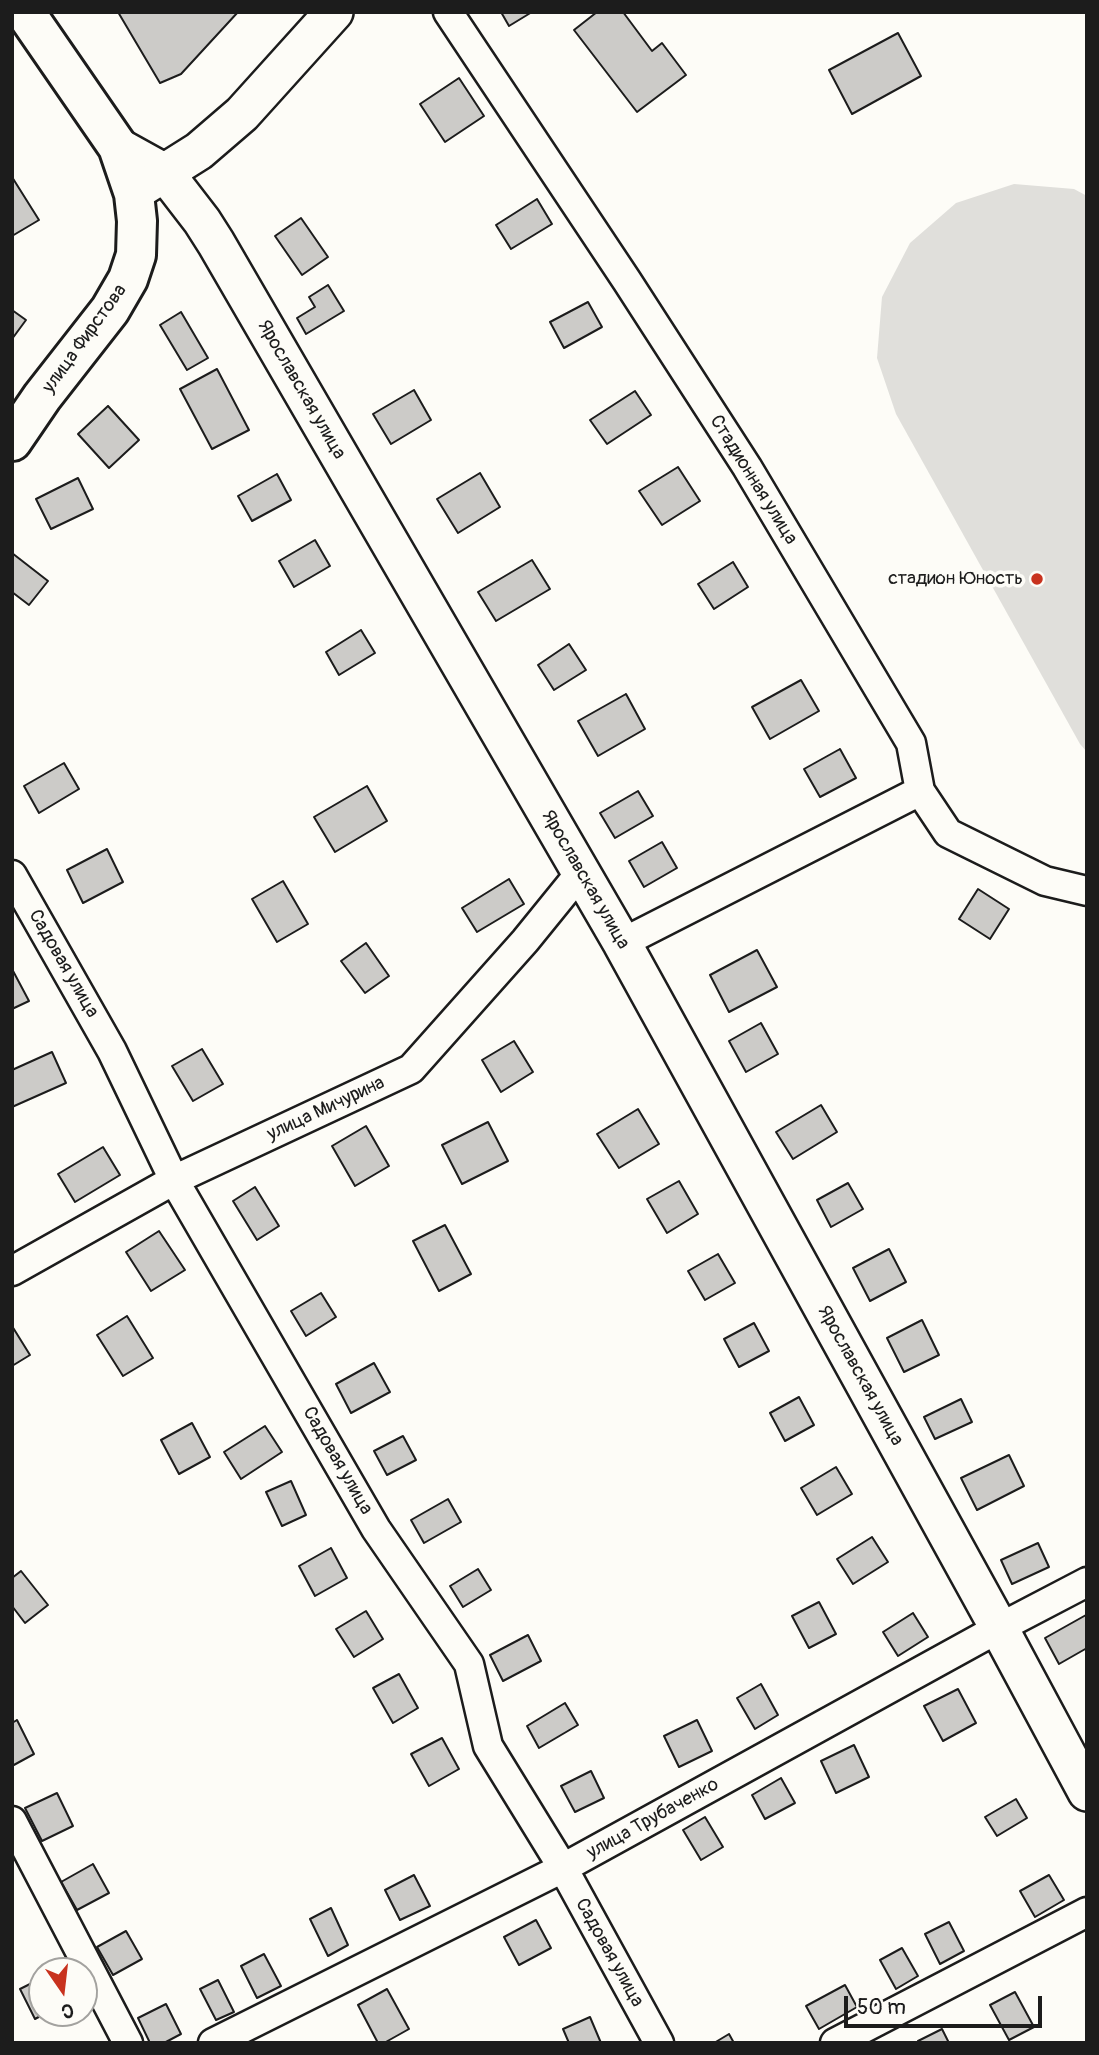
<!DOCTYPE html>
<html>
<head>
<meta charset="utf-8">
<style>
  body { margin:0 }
  #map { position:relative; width:1099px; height:2055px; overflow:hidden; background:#fdfcf7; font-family:Pangolin,sans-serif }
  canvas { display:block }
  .frame { position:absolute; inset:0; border:14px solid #1c1c1c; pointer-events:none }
  .north { position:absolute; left:28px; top:1957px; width:70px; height:70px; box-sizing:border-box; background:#fdfcf7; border:2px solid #a3a29f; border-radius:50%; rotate:166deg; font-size:19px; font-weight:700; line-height:28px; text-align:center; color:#1c1c1c }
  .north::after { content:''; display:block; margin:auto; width:24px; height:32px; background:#c8321e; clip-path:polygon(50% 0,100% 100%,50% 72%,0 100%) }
  .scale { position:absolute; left:844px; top:1996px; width:198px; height:32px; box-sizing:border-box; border:4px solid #1c1c1c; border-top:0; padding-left:9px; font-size:21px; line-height:24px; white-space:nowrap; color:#1c1c1c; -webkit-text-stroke:5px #fdfcf7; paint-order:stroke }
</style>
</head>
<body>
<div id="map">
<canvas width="1099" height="2055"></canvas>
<div class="frame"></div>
<div class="north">С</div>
<div class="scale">50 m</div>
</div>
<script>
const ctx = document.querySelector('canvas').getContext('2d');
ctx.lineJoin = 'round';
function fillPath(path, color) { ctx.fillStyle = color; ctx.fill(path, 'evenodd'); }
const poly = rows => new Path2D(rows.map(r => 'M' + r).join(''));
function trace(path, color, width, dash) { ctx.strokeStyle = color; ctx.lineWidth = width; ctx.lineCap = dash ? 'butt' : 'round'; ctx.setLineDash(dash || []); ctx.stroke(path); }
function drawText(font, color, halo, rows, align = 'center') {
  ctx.font = font + ' Pangolin,sans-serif'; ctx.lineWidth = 7; ctx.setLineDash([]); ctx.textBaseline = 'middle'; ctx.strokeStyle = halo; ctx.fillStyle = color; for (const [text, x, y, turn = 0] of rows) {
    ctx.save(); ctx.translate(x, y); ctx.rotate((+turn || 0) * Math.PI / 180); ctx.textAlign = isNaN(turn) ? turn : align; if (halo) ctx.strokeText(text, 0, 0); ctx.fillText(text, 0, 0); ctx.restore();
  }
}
fillPath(poly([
  [1014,184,1074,189,1087,196,1087,752,1080,744,896,414,877,358,882,297,910,243,956,203]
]), '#e0dfdb');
const building = poly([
  [118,12,238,12,181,74,160,83,118,12],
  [501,12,532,12,509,26,501,12],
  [597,12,623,12,652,51,662,43,686,75,637,112,574,30,597,12],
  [898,33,921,76,852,114,829,70,898,33],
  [459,78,484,116,445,142,420,104,459,78],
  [12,177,39,220,12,236,12,177],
  [537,199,552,224,511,249,496,225,537,199],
  [301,218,328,257,302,275,275,236,301,218],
  [328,285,344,311,306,334,297,318,315,307,309,297,328,285],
  [588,302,602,327,564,348,550,322,588,302],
  [12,310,26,320,12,339,12,310],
  [181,312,208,358,187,370,160,325,181,312],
  [217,369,249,430,212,449,180,389,217,369],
  [414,390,431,420,391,444,373,414,414,390],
  [635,391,651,415,607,444,590,420,635,391],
  [108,406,139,440,109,468,78,434,108,406],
  [678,467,700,501,662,525,639,491,678,467],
  [480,473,500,507,458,533,437,499,480,473],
  [277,474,291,500,252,521,238,496,277,474],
  [78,478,93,509,51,529,36,499,78,478],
  [315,540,330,566,294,587,279,561,315,540],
  [12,553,48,581,29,605,12,592,12,553],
  [532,560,550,589,496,621,478,592,532,560],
  [733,562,748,587,714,609,698,584,733,562],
  [361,630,375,653,339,675,326,652,361,630],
  [569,644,586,670,554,690,538,665,569,644],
  [801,680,819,711,770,739,752,707,801,680],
  [626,694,645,729,598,756,578,721,626,694],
  [840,749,856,778,820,797,804,769,840,749],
  [64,763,79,789,39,813,24,786,64,763],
  [367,786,387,821,335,852,314,817,367,786],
  [638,791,653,816,615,838,600,813,638,791],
  [662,842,677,868,644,887,629,861,662,842],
  [107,849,123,882,83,903,67,870,107,849],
  [509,879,524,904,477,932,462,908,509,879],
  [283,881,308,924,277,942,252,899,283,881],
  [978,889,1009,909,990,939,959,919,978,889],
  [366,943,389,976,365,993,341,961,366,943],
  [757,950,777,987,729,1012,710,975,757,950],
  [12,969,29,1001,12,1009,12,969],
  [761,1023,778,1054,746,1072,729,1041,761,1023],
  [514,1041,533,1072,501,1092,482,1060,514,1041],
  [202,1049,223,1084,193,1101,172,1066,202,1049],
  [52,1052,66,1083,12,1107,12,1070,52,1052],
  [821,1105,837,1132,793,1159,776,1132,821,1105],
  [638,1109,659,1144,619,1168,597,1134,638,1109],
  [488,1122,508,1161,462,1184,442,1145,488,1122],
  [366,1126,389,1166,355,1186,332,1146,366,1126],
  [103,1147,120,1175,75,1202,58,1174,103,1147],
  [679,1181,698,1214,667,1233,647,1199,679,1181],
  [848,1183,863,1209,831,1227,817,1200,848,1183],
  [255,1187,279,1226,257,1240,233,1201,255,1187],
  [445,1225,471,1274,439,1291,413,1241,445,1225],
  [159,1231,185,1270,151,1291,126,1252,159,1231],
  [889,1249,906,1282,870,1301,853,1268,889,1249],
  [718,1254,735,1283,705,1300,688,1271,718,1254],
  [321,1293,336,1317,306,1336,291,1311,321,1293],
  [127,1316,153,1358,123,1376,97,1335,127,1316],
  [922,1320,939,1355,904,1372,887,1338,922,1320],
  [754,1323,769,1351,739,1367,724,1339,754,1323],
  [12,1326,30,1355,12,1366,12,1326],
  [374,1363,390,1392,351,1413,336,1384,374,1363],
  [799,1397,814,1425,785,1441,770,1413,799,1397],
  [961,1399,972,1422,935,1439,924,1417,961,1399],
  [192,1423,210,1457,179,1474,161,1440,192,1423],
  [265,1426,282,1452,241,1479,224,1452,265,1426],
  [403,1436,416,1460,387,1475,374,1451,403,1436],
  [1009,1455,1024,1486,977,1510,961,1478,1009,1455],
  [836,1467,852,1494,817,1515,801,1488,836,1467],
  [291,1481,306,1515,282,1526,266,1492,291,1481],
  [448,1499,461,1522,424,1543,411,1520,448,1499],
  [872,1537,888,1562,853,1584,837,1559,872,1537],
  [1038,1543,1049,1567,1012,1584,1001,1560,1038,1543],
  [331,1548,347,1578,315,1596,299,1566,331,1548],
  [478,1569,491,1590,463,1607,450,1586,478,1569],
  [21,1571,48,1605,25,1623,12,1606,12,1578,21,1571],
  [819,1602,836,1634,809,1648,792,1616,819,1602],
  [366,1611,383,1639,354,1657,336,1629,366,1611],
  [913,1613,928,1637,898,1656,883,1632,913,1613],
  [1086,1615,1087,1648,1059,1664,1045,1638,1086,1615],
  [528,1635,541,1661,503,1681,490,1655,528,1635],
  [399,1674,418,1708,393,1723,373,1688,399,1674],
  [761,1684,778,1715,755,1729,737,1698,761,1684],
  [958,1689,976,1723,943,1741,924,1706,958,1689],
  [565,1703,578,1725,539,1748,527,1726,565,1703],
  [17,1720,34,1754,12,1766,12,1723,17,1720],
  [697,1720,712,1751,679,1767,664,1736,697,1720],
  [442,1738,459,1769,429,1786,411,1754,442,1738],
  [854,1745,869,1777,836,1793,821,1761,854,1745],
  [591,1771,604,1798,575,1812,561,1786,591,1771],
  [781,1778,795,1803,765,1819,752,1795,781,1778],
  [57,1793,73,1826,42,1841,25,1808,57,1793],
  [1016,1799,1027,1818,997,1836,985,1817,1016,1799],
  [705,1817,723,1847,701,1860,683,1830,705,1817],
  [93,1864,109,1893,77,1910,61,1882,93,1864],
  [414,1875,430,1906,400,1920,385,1890,414,1875],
  [1049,1875,1064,1900,1035,1917,1020,1891,1049,1875],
  [331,1908,348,1945,328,1956,310,1919,331,1908],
  [536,1920,551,1948,519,1965,504,1937,536,1920],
  [949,1922,964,1951,940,1964,925,1934,949,1922],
  [126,1931,142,1959,113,1975,97,1947,126,1931],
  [902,1948,918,1976,896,1989,880,1960,902,1948],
  [264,1954,281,1986,257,1998,241,1966,264,1954],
  [42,1978,42,2013,46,2013,35,2019,20,1989,42,1978],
  [218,1980,234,2012,216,2020,200,1989,218,1980],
  [845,1985,857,2007,819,2029,806,2006,845,1985],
  [387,1989,409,2029,384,2043,378,2043,358,2005,387,1989],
  [1015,1992,1034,2027,1009,2040,990,2005,1015,1992],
  [166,2004,181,2034,164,2043,150,2043,138,2018,166,2004],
  [590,2017,601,2043,569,2043,563,2029,590,2017],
  [942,2029,949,2043,919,2043,918,2041,942,2029],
  [729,2034,734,2043,714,2043,729,2034]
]);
fillPath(building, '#cccbc8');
trace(building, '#1c1c1c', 2);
const minor = poly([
  [448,12,627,281,747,467,911,743,920,791,948,833,1045,881,1087,891],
  [12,875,112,1051,174,1180,376,1529,469,1664,488,1746,563,1868,659,2043],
  [622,943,920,791],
  [12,1271,174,1180,411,1069,525,941,581,872],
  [12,1821,128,2043],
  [213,2043,563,1868,999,1628,1087,1582],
  [835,2043,1087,1912]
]);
const tertiary = poly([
  [118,147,165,173,202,221,216,243,622,943,999,1628,1087,1792],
  [145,185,199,151,242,114,334,12]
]);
const secondary = poly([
  [12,441,42,397,110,310,128,279,136,255,137,221,134,194,118,147,25,12]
]);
trace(minor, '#1c1c1c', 33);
trace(tertiary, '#1c1c1c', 42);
trace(secondary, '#1c1c1c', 44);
trace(minor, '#fdfcf7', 28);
trace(tertiary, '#fdfcf7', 37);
trace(secondary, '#fdfcf7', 38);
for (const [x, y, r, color] of [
  [1037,579,7,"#c8321e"]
]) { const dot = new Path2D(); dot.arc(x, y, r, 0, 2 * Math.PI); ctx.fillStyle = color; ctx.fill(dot); trace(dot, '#fdfcf7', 2.5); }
drawText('19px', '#1c1c1c', '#fdfcf7', [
  ["улица Фирстова",85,339,-54],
  ["Ярославская улица",301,390,60],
  ["Стадионная улица",753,480,58],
  ["Ярославская улица",585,880,60],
  ["Садовая улица",63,964,60],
  ["улица Мичурина",326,1109,-25],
  ["Ярославская улица",860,1376,61],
  ["Садовая улица",337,1461,60],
  ["улица Трубаченко",653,1819,-29],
  ["Садовая улица",609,1953,61]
]);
drawText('19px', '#1c1c1c', '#fdfcf7', [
  ["стадион Юность",1023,579]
], 'right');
</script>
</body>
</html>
